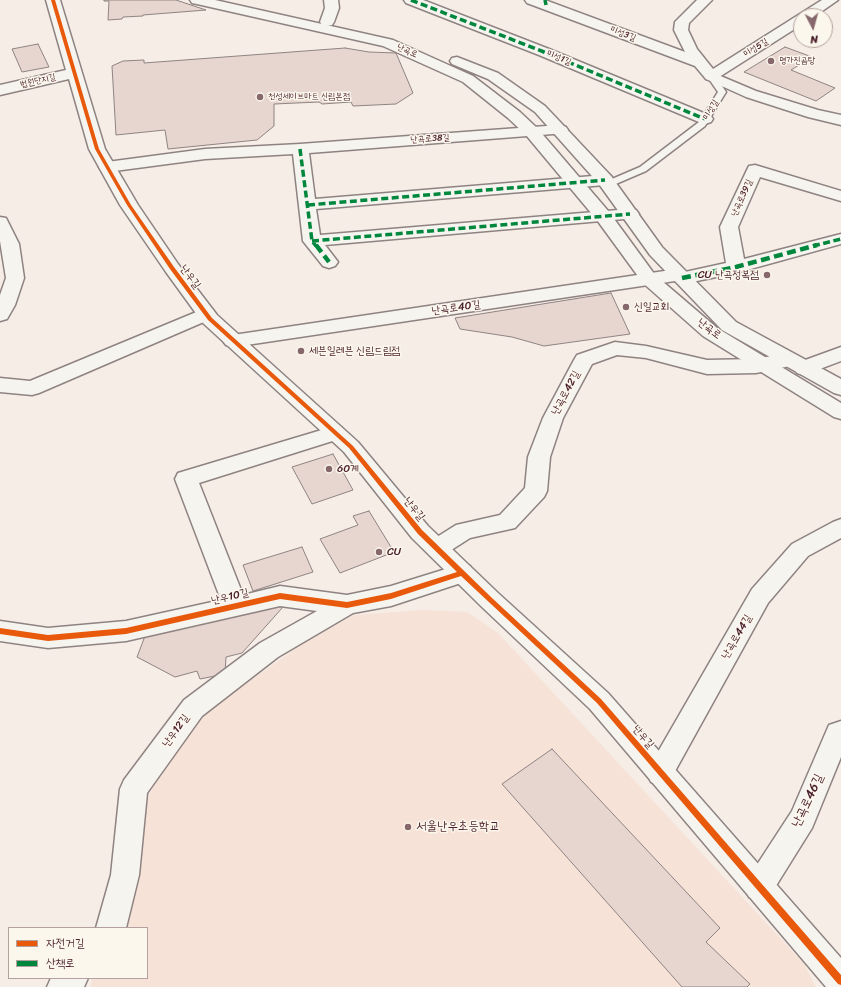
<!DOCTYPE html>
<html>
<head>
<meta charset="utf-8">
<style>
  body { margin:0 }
  #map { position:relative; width:841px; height:987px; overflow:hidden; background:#f5ede6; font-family:Sriracha,"Poor Story",sans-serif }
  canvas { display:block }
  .legend { position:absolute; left:8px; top:927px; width:140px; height:52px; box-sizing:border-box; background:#fbf7ec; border:1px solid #b4a19f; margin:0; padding:5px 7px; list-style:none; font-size:12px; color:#4a1f2b }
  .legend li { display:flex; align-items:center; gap:8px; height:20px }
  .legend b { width:20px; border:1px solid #b4a19f }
  .north { position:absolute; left:793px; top:8px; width:40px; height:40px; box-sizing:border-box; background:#fbf7ec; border:1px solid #b4a19f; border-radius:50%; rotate:174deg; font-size:11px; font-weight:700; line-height:16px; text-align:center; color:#4a1f2b }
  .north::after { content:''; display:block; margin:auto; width:14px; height:18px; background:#86676c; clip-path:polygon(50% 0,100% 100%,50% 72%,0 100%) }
</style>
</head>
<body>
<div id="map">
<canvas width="841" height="987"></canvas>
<ul class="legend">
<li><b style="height:5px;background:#e8590c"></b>자전거길</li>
<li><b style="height:5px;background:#00873e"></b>산책로</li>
</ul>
<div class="north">N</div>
</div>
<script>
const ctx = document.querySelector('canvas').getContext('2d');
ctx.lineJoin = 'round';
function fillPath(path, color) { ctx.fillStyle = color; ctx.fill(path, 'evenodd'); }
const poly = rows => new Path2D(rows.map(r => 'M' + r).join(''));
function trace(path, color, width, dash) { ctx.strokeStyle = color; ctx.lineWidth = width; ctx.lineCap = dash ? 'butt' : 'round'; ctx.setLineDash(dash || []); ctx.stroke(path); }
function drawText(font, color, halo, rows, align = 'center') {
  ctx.font = font + ' Sriracha,"Poor Story",sans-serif'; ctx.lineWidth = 3; ctx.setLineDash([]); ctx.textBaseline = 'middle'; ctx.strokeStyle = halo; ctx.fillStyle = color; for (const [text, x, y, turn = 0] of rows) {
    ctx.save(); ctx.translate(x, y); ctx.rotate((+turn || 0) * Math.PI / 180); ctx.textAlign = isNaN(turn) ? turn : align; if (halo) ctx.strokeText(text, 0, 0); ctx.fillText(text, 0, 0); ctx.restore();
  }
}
fillPath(poly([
  [423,610,467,612,498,633,804,964,816,987,91,987,92,978,147,978,147,928,103,928,151,790,203,714,304,643,354,615]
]), '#f6e2d7');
const building = poly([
  [104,0,176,0,206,10,143,15,143,16,123,17,122,19,108,20,109,1,104,1,104,0],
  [38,44,49,67,22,72,12,49,38,44],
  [785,47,812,57,791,70,835,88,816,101,744,72,785,47],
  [345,48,369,52,396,53,413,93,396,104,353,106,351,102,322,104,319,102,274,104,274,126,257,140,168,149,165,130,116,135,112,66,123,61,144,60,144,63,345,48],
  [611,293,630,334,544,346,512,337,460,329,455,318,611,293],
  [333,454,353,490,312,504,292,467,333,454],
  [369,511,394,552,340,573,320,539,358,525,353,516,369,511],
  [302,547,313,572,253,591,243,565,302,547],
  [280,602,283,607,242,653,226,657,225,674,200,679,197,671,175,677,137,657,145,636,280,602],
  [552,749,720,928,706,942,750,984,747,987,682,987,502,784,552,749]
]);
fillPath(building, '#e6d6cf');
trace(building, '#8f8382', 1);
const service = poly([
  [708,74,714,74,726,92,705,126,646,171,611,186,605,186,603,184,605,182,640,167,699,122,718,92,707,76,708,74]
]);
const minor = poly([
  [324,0,338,0,339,8,334,22,332,25,327,26,322,25,320,22,325,8,324,0],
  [404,0,423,0,549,49,711,116,713,119,711,122,705,124,699,122,539,55,406,3,404,0],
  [525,0,545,0,685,52,674,30,675,22,697,0,712,0,689,23,688,30,697,49,713,69,822,0,838,0,815,16,801,16,801,25,716,79,711,80,706,79,695,66,527,3,525,0],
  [560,125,566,127,568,130,566,133,309,153,315,199,605,175,611,176,613,180,611,184,605,185,316,209,320,235,630,209,636,210,639,214,636,218,325,245,338,262,335,266,329,268,323,266,303,241,293,154,205,159,107,172,101,170,99,167,101,164,107,162,205,149,300,144,560,125],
  [755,165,841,191,841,201,760,177,738,227,744,259,841,234,841,244,736,273,682,284,675,281,233,347,226,345,223,341,226,337,233,335,678,269,685,272,726,263,720,227,747,170,749,166,755,165],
  [0,217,6,218,19,244,24,278,15,305,7,319,0,321,0,295,6,278,0,241,0,217],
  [206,308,213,310,215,314,213,318,39,393,32,395,0,392,0,378,30,381,206,308],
  [615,342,646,346,707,360,756,359,788,353,795,355,798,360,795,365,756,373,707,374,646,358,617,355,592,364,563,418,550,457,547,491,544,497,515,528,470,538,445,554,437,557,429,554,426,548,429,542,456,525,500,515,525,488,528,457,543,418,574,360,577,355,615,342],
  [841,347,841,361,804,375,797,373,794,368,797,363,841,347],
  [335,426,342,428,345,433,342,438,199,483,243,595,280,586,347,595,391,586,462,564,470,566,474,573,470,580,391,606,353,613,278,657,202,716,147,793,139,875,126,928,96,928,111,875,120,789,124,780,184,700,260,643,317,611,280,606,126,641,48,648,0,641,0,621,48,628,126,621,221,600,175,479,178,473,335,426],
  [841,519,841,538,808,556,768,603,669,782,660,785,651,782,647,773,651,764,752,589,792,544,833,522,841,519],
  [841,721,841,757,812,828,769,897,759,901,749,897,745,887,749,877,792,811,829,725,841,721],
  [51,978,88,978,84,987,47,987,51,978]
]);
const tertiary = poly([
  [46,0,60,0,105,149,138,205,178,264,217,315,358,442,428,526,498,593,608,693,841,958,841,987,826,987,590,709,482,607,412,538,344,452,203,323,166,272,120,205,89,149,69,79,0,95,0,85,66,70,46,0],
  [711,72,756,91,818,110,841,115,841,125,808,117,746,97,706,79,704,76,706,73,711,72]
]);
const secondary = poly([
  [190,0,215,0,393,40,473,76,520,112,538,129,609,212,655,275,717,328,841,403,841,419,834,417,703,336,643,283,597,220,526,135,508,118,463,82,383,46,197,4,192,3,190,0],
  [457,57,498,73,545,106,611,176,662,247,736,322,841,379,841,395,834,393,722,330,650,255,599,184,535,112,488,79,452,64,450,61,452,58,457,57]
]);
trace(service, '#8f8382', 3);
trace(minor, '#8f8382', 3);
trace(tertiary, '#8f8382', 3);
trace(secondary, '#8f8382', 3);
fillPath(service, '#f6f4ef');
fillPath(minor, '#f6f4ef');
fillPath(tertiary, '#f6f4ef');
fillPath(secondary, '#f6f4ef');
trace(poly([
  [411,0,544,52,705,119],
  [545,0,546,5],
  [300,149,312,241,316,246],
  [308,205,605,180],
  [312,241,630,214],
  [813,246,841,239]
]), '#00873e', 3.5, [7, 3.5]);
trace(poly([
  [316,245,329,262],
  [682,278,736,267,817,245]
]), '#00873e', 4.5, [9, 4.5]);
fillPath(poly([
  [51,0,55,0,99,149,131,205,174,267,212,318,353,446,422,530,492,598,601,699,841,975,841,985,838,984,597,703,461,576,391,599,347,608,280,599,126,634,48,641,0,634,0,628,48,635,126,628,280,593,347,602,391,593,457,572,418,534,349,448,208,320,170,269,127,205,95,149,51,0]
]), '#e8590c');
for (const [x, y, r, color] of [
  [771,61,4,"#86676c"],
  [260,97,4,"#86676c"],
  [767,275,4,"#86676c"],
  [626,307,4,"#86676c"],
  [301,351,4,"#86676c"],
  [329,469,4,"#86676c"],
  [379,552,4,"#86676c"],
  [408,827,4,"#86676c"]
]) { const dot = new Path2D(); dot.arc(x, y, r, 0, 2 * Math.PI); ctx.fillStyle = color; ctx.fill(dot); trace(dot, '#fbf7ec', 1.5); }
drawText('9px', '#4a1f2b', '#fbf7ec', [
  ["미성3길",623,34,21],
  ["미성5길",756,48,-32],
  ["난곡로",407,51,24],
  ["미성1길",559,58,22],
  ["법원단지길",38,81,-13],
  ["미성길",711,110,-58],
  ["난곡로38길",430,139,-4],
  ["난곡로39길",742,198,-66]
]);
drawText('9px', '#4a1f2b', '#fbf7ec', [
  ["명가진곰탕",779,61],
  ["천성세이브마트 신림본점",268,97]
], 'left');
drawText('11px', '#4a1f2b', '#fbf7ec', [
  ["CU 난곡정복점",759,275,"right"],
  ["신일교회",634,307],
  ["세븐일레븐 신림드림점",309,351],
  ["60계",337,469],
  ["CU",387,552]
], 'left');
drawText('11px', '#4a1f2b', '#fbf7ec', [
  ["난우길",190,277,53],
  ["난곡로40길",456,308,-8],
  ["난곡로",709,329,37],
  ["난곡로42길",566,393,-62],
  ["난우길",414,509,51],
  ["난우10길",230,597,-13],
  ["난곡로44길",737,637,-60],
  ["난우12길",176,731,-54],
  ["난우길",643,737,49]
]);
drawText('13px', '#4a1f2b', '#fbf7ec', [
  ["난곡로46길",808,801,-65]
]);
drawText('13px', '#4a1f2b', '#fbf7ec', [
  ["서울난우초등학교",416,827]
], 'left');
</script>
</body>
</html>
